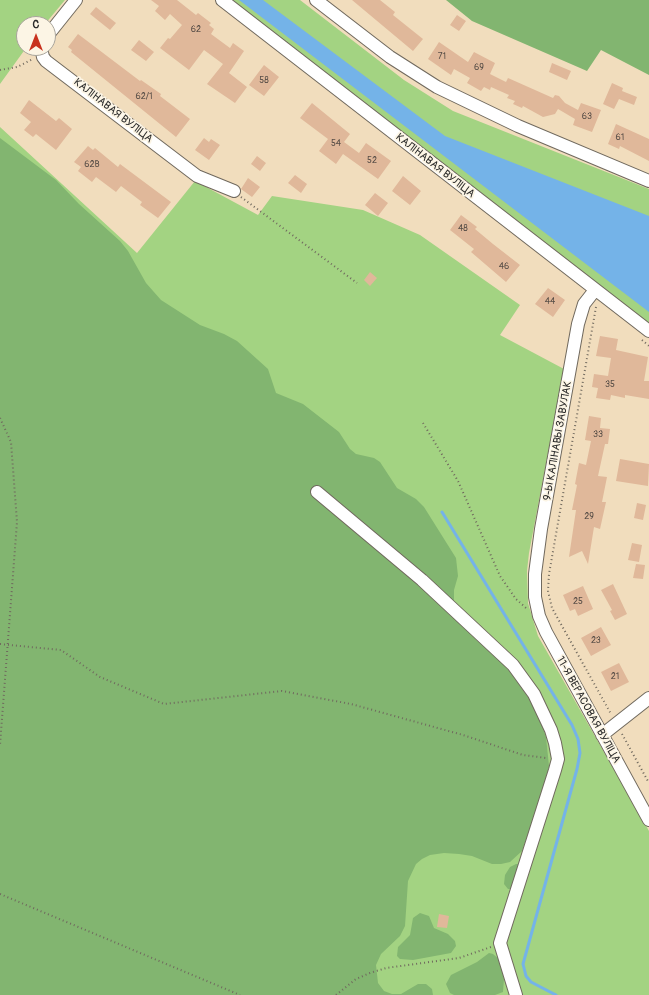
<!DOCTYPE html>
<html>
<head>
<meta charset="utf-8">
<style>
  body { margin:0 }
  #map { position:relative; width:649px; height:995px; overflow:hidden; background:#f1ddbd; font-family:Pangolin,sans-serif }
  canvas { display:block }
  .north { position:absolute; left:16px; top:16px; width:40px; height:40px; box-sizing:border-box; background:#fcf5e5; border:1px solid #a8a49b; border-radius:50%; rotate:0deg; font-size:11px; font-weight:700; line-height:16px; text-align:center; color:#2b2b2b }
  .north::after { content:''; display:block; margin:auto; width:14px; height:18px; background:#c8321e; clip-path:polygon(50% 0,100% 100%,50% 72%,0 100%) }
</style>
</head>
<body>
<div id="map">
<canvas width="649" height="995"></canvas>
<div class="north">С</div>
</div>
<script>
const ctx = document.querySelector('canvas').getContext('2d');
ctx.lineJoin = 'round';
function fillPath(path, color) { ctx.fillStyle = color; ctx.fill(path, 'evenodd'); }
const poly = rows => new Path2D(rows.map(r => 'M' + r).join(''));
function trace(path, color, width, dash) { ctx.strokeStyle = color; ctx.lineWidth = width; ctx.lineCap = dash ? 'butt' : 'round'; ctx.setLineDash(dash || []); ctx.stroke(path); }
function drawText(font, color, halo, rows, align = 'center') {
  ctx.font = font + ' Pangolin,sans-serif'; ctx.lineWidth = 3.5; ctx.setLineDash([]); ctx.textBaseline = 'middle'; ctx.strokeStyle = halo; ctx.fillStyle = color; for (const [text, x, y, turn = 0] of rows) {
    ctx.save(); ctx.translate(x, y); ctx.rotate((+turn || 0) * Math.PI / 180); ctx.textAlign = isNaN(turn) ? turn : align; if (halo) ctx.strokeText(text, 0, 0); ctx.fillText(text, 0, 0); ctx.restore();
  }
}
fillPath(poly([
  [0,0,65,0,45,24,24,24,24,48,26,48,0,84],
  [227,0,300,0,404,80,453,111,649,189,649,324],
  [0,127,137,253,195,181,258,215,272,196,363,210,420,235,520,305,500,335,564,369,529,553,527,571,528,603,538,636,649,831,649,995,0,995]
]), '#a3d382');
fillPath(poly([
  [446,0,649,0,649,75,601,50,587,71,472,21],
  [0,138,56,180,79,204,120,241,128,251,146,283,161,300,200,325,224,334,237,341,268,369,276,393,303,404,339,432,350,449,356,454,374,458,380,462,397,488,416,499,424,507,456,558,458,576,454,590,454,606,464,625,472,636,507,668,536,708,546,737,549,766,547,779,522,851,510,862,501,864,492,864,472,856,459,854,444,853,430,855,422,859,416,864,408,881,405,926,400,936,381,954,376,965,378,983,384,991,392,994,401,994,418,984,426,984,432,989,433,995,0,995],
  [516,864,519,864,511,889,508,889,504,884,505,875,510,867],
  [420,913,429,916,434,928,448,934,455,941,456,946,451,953,413,960,400,959,397,956,398,947,410,935,413,918],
  [489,953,493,954,500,960,504,979,503,992,495,995,454,995,450,993,446,984,451,975,477,962]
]), '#82b570');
fillPath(poly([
  [239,0,263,0,445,136,649,216,649,312]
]), '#74b3e8');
trace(poly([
  [442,512,572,725,578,739,580,753,577,769,523,964,526,976,531,982,556,995]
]), '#74b3e8', 3);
fillPath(poly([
  [151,0,177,0,196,15,198,13,211,23,209,25,214,29,211,34,230,48,233,43,244,51,229,73,247,87,235,103,207,84,223,64,204,50,189,70,160,48,168,38,170,39,182,25,170,14,165,20,155,11,159,6],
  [352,0,380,0,395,12,393,15,423,39,413,51],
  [96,7,116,23,110,30,90,14],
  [457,15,466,21,459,31,450,25],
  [78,34,140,81,141,80,161,94,160,96,190,119,176,137,71,52,72,50,68,47],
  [139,40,154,52,146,61,131,50],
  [439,42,468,62,474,52,495,63,490,74,506,82,508,78,553,98,555,95,559,96,565,103,578,110,581,103,601,110,592,132,573,125,575,119,558,109,555,114,543,117,523,106,522,108,513,104,515,101,507,98,509,95,491,87,490,90,484,87,481,91,467,83,470,78,454,69,451,75,428,59],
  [552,63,571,71,567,80,549,72],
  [264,65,279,77,264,96,249,85],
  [612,83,623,88,622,91,637,97,634,105,619,99,614,109,603,104],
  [29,100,56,121,59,118,72,129,56,150,36,134,33,137,24,130,31,122,20,113],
  [312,103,350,134,344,142,359,153,366,143,391,161,378,179,343,154,336,164,319,151,328,139,300,118],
  [616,124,649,139,649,161,620,146,619,149,608,144],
  [204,138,209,142,211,139,220,145,209,160,195,150],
  [88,146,93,150,95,148,118,167,120,164,171,202,158,218,140,205,142,202,121,186,116,192,96,177,92,182,78,171,81,167,74,162],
  [257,156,266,163,260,171,251,164],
  [295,175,307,184,301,193,288,183],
  [403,176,421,191,410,205,392,191],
  [248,178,260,187,252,197,241,189],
  [375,193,388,203,378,216,365,205],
  [461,215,477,227,475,229,493,244,520,265,506,282,471,252,474,249,450,230],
  [370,272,377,278,370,286,364,280],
  [548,288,565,300,553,317,535,304],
  [600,336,618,339,616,350,648,357,644,381,649,381,649,399,625,395,625,398,611,395,610,400,596,398,598,388,592,387,594,374,608,376,611,358,596,356],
  [589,416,601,418,600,428,610,429,608,444,605,444,598,476,607,477,602,502,606,502,600,529,594,527,588,564,582,551,569,557,576,510,572,510,577,485,575,484,579,463,586,465,591,441,585,440],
  [620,459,649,464,648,486,616,481],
  [637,503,646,505,643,520,634,518],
  [632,543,642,545,639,562,628,560],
  [636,564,645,565,643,579,633,578],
  [613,584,627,614,615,620,610,611,612,610,601,590],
  [583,586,593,609,578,616,575,609,570,611,563,595],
  [601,627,611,645,591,656,581,638],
  [619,663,629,682,611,691,601,672],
  [439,914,449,916,447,928,437,927]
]), '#e0b89a');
const minor = poly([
  [222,0,649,331],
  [316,0,390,57,437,87,518,126,649,181],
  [48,35,76,0],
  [41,48,43,57,46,61,197,176,234,191],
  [595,290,584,304,578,324,541,529,535,574,535,597,539,616,546,632,649,820],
  [317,492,422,580,513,665,534,694,551,730,555,743,558,759,555,770,500,943,516,995],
  [602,735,649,698]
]);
trace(minor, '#70695e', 14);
trace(poly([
  [0,70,17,67,33,59],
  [241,197,357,283],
  [596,307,549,574,548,591,552,608,611,714],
  [642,340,649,346],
  [0,418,11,442,17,522,0,745],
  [423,423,458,481,500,576,516,599,526,608],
  [0,644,61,650,100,677,164,704,282,691,351,704,463,735,523,755,546,758],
  [622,734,649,783],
  [0,894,240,995],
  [336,995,356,979,370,973,386,968,459,958,491,947]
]), '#70695e', 2, [1, 3]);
trace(minor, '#fff', 12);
drawText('9px', '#584e47', null, [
  ["62",196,30],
  ["71",442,57],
  ["69",479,68],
  ["58",264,81],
  ["62/1",144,97],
  ["63",587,117],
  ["61",620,138],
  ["54",336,144],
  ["52",372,161],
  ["62В",92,165],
  ["48",463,229],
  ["46",504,267],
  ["44",550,302],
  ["35",610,385],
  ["33",598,435],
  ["29",589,517],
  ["25",578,602],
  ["23",596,641],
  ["21",615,677]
]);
drawText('11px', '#2b2b2b', '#fcf5e5', [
  ["КАЛІНАВАЯ ВУЛІЦА",113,111,38],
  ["КАЛІНАВАЯ ВУЛІЦА",435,166,38],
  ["9-Ы КАЛІНАВЫ ЗАВУЛАК",558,441,-80],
  ["11-Я ВЕРАСОВАЯ ВУЛІЦА",588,710,61]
]);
</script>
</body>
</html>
